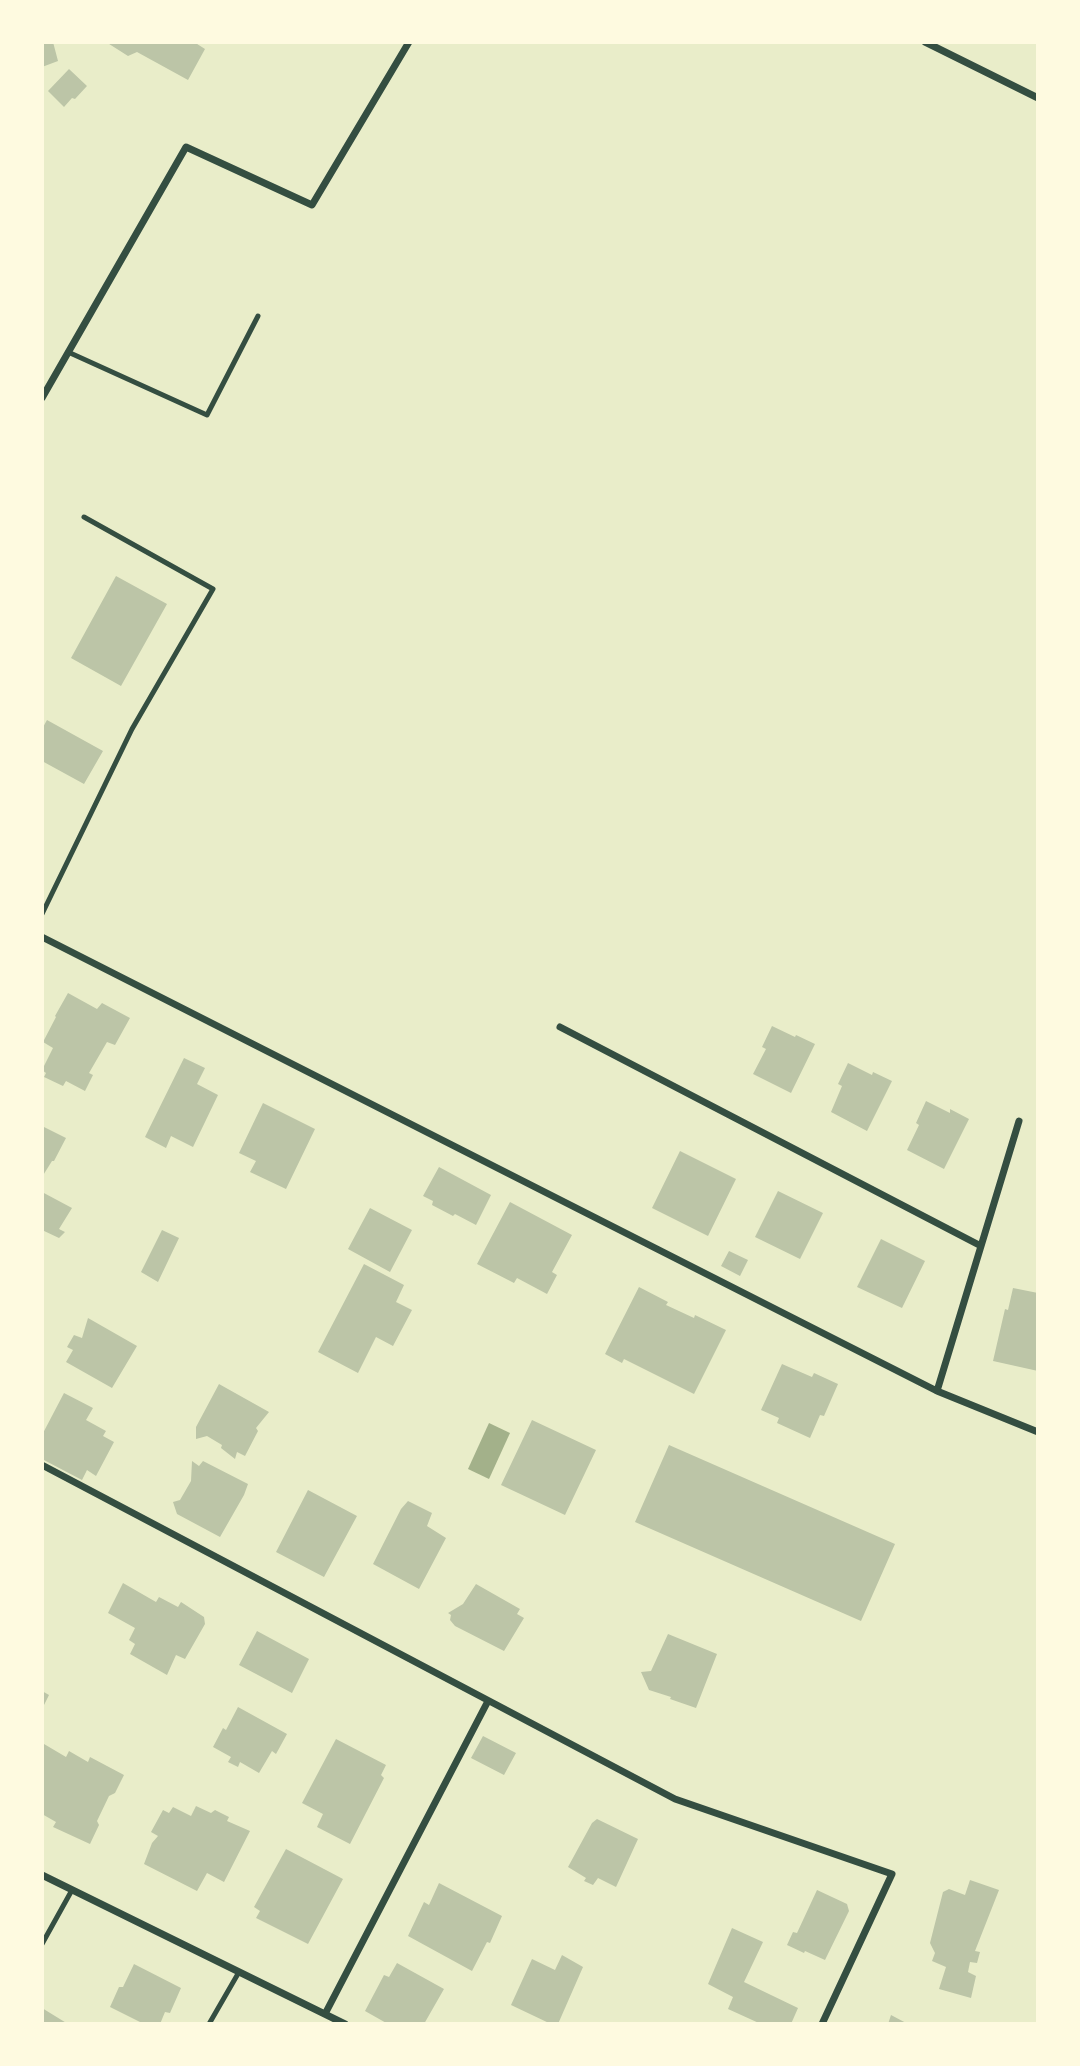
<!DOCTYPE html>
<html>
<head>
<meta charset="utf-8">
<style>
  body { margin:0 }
  #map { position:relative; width:1080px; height:2066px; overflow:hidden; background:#e9edc9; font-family:Roboto,sans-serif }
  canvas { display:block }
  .frame { position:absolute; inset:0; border:44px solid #fefae0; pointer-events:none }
</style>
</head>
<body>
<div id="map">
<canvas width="1080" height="2066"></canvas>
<div class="frame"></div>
</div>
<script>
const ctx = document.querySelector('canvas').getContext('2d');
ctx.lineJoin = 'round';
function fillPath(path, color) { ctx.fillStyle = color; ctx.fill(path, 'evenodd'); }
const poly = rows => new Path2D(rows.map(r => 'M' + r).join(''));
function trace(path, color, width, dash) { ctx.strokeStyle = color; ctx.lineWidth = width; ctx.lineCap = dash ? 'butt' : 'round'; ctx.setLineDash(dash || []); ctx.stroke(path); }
fillPath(poly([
  [489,1423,510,1433,489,1479,468,1469]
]), '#a3b18a');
fillPath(poly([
  [42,42,53,42,58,61,42,67],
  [106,42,194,42,205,49,188,80,137,52,128,56],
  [69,69,87,86,75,99,72,98,64,107,48,91],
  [116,576,167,604,121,686,71,658],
  [47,720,103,751,84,784,42,761,42,729],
  [68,993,97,1009,102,1003,130,1018,115,1045,107,1042,89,1073,93,1075,85,1091,66,1081,63,1086,44,1077,46,1073,42,1070,53,1048,43,1042,56,1017,55,1016],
  [772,1026,795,1037,796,1035,815,1044,791,1093,753,1074,766,1049,762,1047],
  [184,1058,205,1068,197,1084,218,1095,193,1147,171,1136,166,1148,145,1137],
  [848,1063,872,1075,873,1072,892,1081,867,1131,831,1112,842,1086,838,1084],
  [926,1101,950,1113,950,1109,969,1119,944,1169,907,1150,919,1125,916,1123],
  [263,1103,315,1129,286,1189,250,1172,256,1161,239,1153],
  [42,1126,66,1138,54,1161,52,1161,42,1177],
  [680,1151,736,1179,708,1236,652,1208],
  [439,1167,491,1195,476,1225,455,1214,453,1216,432,1205,433,1201,423,1196],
  [778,1191,823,1213,800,1259,755,1237],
  [42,1192,72,1208,59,1229,65,1232,59,1238,42,1230],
  [510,1202,572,1235,552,1272,557,1275,547,1294,517,1278,514,1283,477,1264],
  [370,1208,412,1230,390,1272,348,1249],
  [162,1230,179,1238,158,1282,141,1272],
  [881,1239,925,1261,902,1308,857,1287],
  [729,1251,748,1260,740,1276,721,1266],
  [364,1264,404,1285,396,1302,412,1310,393,1346,376,1337,358,1373,318,1352],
  [639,1287,668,1302,666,1305,694,1318,695,1315,726,1330,694,1394,624,1359,622,1363,605,1354],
  [1013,1288,1038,1293,1038,1371,993,1361,1005,1309,1008,1310],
  [88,1318,137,1346,112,1388,66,1362,73,1350,67,1347,74,1335,82,1338],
  [782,1364,812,1377,814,1373,838,1384,824,1416,820,1415,810,1438,777,1423,779,1418,761,1410],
  [219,1384,269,1412,256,1428,258,1431,245,1456,237,1452,235,1459,221,1448,222,1445,207,1436,196,1439,196,1427],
  [64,1393,93,1408,86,1420,106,1431,103,1436,114,1442,96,1476,87,1470,82,1480,42,1459,42,1435],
  [532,1420,596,1450,565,1515,501,1485],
  [669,1445,895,1544,861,1621,635,1522],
  [192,1461,199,1466,203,1461,248,1484,244,1495,220,1537,177,1514,173,1502,180,1500,191,1481],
  [308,1490,357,1516,324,1577,276,1552],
  [408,1501,432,1513,427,1526,446,1538,419,1589,373,1564,401,1509],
  [123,1583,156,1602,159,1597,178,1607,181,1602,204,1617,205,1624,185,1659,176,1655,167,1675,130,1654,135,1644,129,1640,135,1628,108,1613],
  [476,1584,520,1609,517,1614,524,1618,504,1651,455,1626,450,1620,451,1615,448,1613,463,1604],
  [257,1631,309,1659,292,1693,239,1665],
  [668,1634,717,1654,696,1708,670,1699,671,1697,649,1690,641,1672,651,1671],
  [42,1691,49,1695,42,1709],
  [238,1707,287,1734,276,1754,272,1751,259,1773,240,1762,238,1767,228,1762,231,1757,213,1747,223,1728,226,1730],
  [483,1736,516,1753,504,1775,471,1758],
  [336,1739,386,1765,381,1775,384,1778,350,1844,317,1827,323,1814,302,1803],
  [44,1744,66,1757,69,1751,88,1762,90,1757,124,1775,115,1793,109,1796,97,1821,99,1825,90,1844,53,1827,56,1822,42,1814,42,1749],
  [196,1806,211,1813,215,1810,229,1817,227,1821,250,1831,224,1882,207,1873,197,1891,144,1864,152,1843,158,1836,151,1832,163,1810,169,1813,173,1807,191,1816],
  [597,1819,638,1839,616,1887,598,1878,593,1885,584,1881,586,1878,568,1867,592,1823],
  [286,1849,343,1879,308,1944,256,1918,260,1911,254,1907],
  [970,1880,999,1890,975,1951,980,1952,977,1963,970,1962,968,1972,976,1976,971,1998,939,1989,946,1967,932,1961,935,1953,930,1943,943,1892,949,1889,965,1895],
  [439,1883,502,1916,490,1943,487,1942,472,1971,408,1936,424,1902,429,1905],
  [817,1890,847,1904,849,1911,825,1960,805,1951,804,1953,787,1945,793,1932,797,1933],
  [732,1928,763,1942,744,1982,798,2008,791,2024,761,2024,728,2009,733,1997,708,1984],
  [562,1955,583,1967,558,2024,551,2024,511,2005,532,1959,555,1970],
  [397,1963,444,1989,424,2024,388,2024,365,2011,384,1975,389,1977],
  [134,1964,181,1988,170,2013,165,2012,160,2024,144,2024,110,2007,119,1987,123,1987],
  [42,2008,68,2024,42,2024],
  [891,2015,908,2024,888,2024]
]), '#bcc5a7');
trace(poly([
  [68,352,207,415,258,316],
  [42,914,132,729,213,589,84,517],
  [42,1944,72,1890],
  [209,2024,239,1972]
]), '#344e41', 5);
trace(poly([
  [925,42,1038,98],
  [42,398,186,147,312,205,409,42],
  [42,937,937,1391,1038,1432],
  [560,1027,981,1246],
  [937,1391,1019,1121],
  [42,1465,675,1799,892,1874,822,2024],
  [42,1875,345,2024],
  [325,2014,488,1701]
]), '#344e41', 7);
</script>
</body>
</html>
